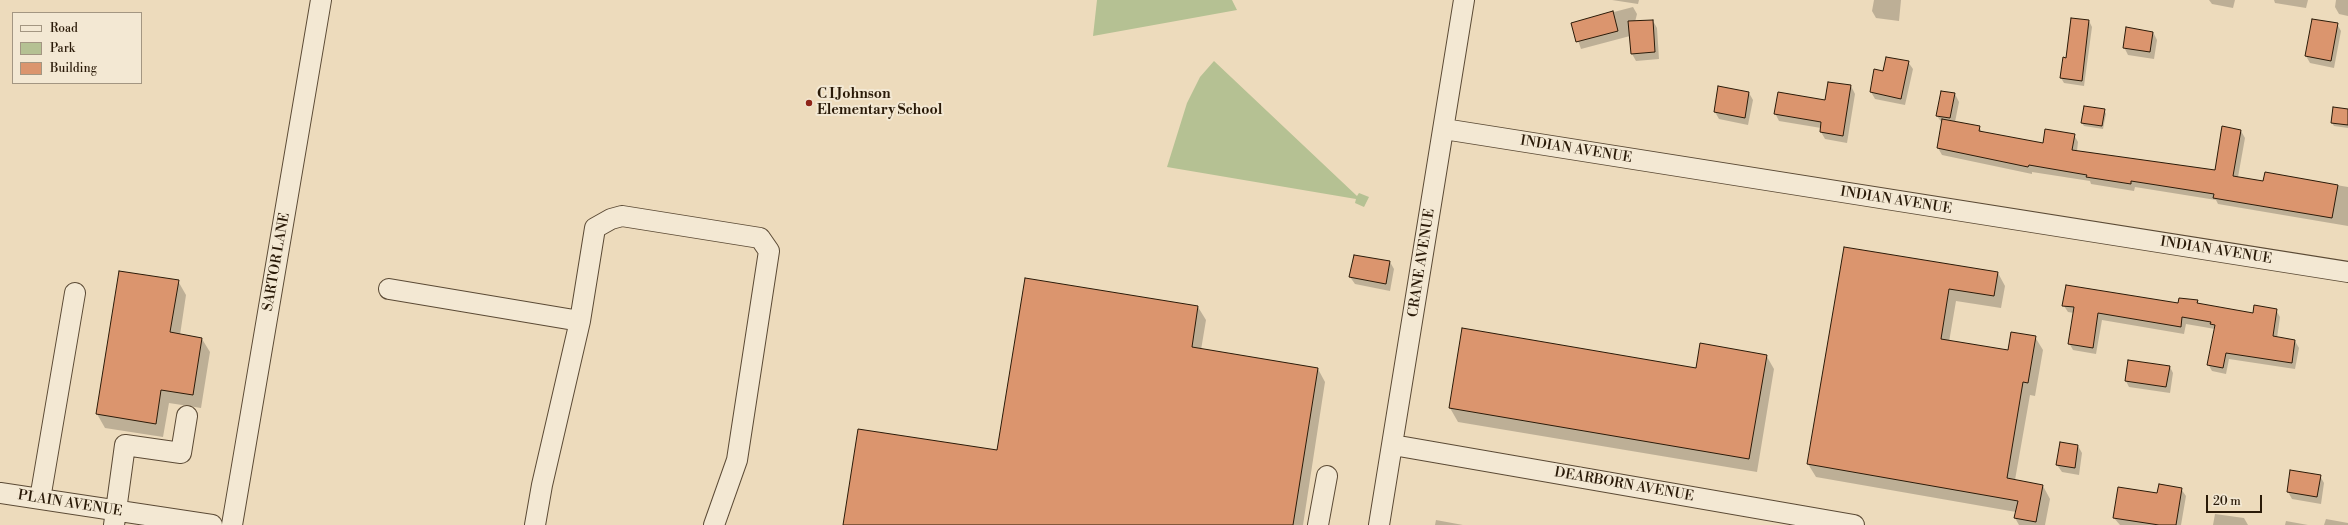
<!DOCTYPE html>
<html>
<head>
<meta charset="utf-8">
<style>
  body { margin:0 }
  #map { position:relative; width:2348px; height:525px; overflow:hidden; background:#eddbbc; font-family:"Libre Bodoni",serif }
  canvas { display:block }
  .legend { position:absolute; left:12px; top:12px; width:130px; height:72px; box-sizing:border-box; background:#f3e8d3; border:1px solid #a39682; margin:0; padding:5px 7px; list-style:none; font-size:12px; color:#2a1a08 }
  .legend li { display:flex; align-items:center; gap:8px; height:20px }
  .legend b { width:20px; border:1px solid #a39682 }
  .scale { position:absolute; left:2206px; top:495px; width:56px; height:18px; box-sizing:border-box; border:2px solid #2a1a08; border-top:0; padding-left:5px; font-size:12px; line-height:14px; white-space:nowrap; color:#2a1a08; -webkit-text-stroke:3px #f3e8d3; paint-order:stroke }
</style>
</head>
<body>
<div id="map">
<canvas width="2348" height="525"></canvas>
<ul class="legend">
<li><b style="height:5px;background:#f3e8d3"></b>Road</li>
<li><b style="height:11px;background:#b5c193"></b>Park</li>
<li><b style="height:11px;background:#db956e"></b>Building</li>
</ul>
<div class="scale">20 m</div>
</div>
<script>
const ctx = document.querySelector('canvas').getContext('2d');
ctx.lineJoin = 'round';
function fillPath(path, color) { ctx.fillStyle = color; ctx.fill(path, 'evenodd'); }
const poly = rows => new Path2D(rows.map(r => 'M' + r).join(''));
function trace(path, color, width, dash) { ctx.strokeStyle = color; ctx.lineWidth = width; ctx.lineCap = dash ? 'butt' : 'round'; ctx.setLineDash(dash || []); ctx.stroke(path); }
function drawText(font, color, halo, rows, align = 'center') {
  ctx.font = font + ' "Libre Bodoni",serif'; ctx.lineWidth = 4; ctx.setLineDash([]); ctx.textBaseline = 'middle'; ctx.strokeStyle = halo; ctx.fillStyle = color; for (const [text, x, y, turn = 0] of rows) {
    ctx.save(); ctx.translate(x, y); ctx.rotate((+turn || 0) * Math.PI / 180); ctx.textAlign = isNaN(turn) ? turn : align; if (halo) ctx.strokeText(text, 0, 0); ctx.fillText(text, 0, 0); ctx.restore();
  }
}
fillPath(poly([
  [1097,0,1232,0,1237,10,1093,36],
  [1214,61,1357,196,1359,193,1369,197,1364,207,1355,203,1356,199,1167,167,1187,103,1200,77]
]), '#b5c193');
fillPath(poly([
  [1612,0,1639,0,1638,4],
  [1874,0,1901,0,1899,21,1876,18,1872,11],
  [2209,0,2235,0,2233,8,2212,4],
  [2274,0,2308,0,2306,8,2275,3],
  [2336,0,2348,0,2348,16,2339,14,2335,7],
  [1633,7,1637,14,1635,22,1653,21,1657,28,1659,59,1636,61,1632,54,1630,36,1581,49,1572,23],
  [2089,21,2092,27,2084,86,2064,83,2061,78,2067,59],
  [2337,24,2341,31,2334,68,2310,63,2306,56],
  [2153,32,2157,40,2154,59,2128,55,2124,47],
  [1908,62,1913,69,1905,105,1875,99,1871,92,1884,72],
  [1851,86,1855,94,1847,143,1825,139,1821,132,1821,128,1779,121,1775,113,1826,102],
  [1749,93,1753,100,1748,125,1719,119,1715,112],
  [1955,94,1959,102,1955,122,1979,127,1982,132,2043,144,2074,135,2078,142,2077,151,2215,171,2241,131,2245,138,2238,177,2264,182,2265,173,2348,187,2348,226,2218,204,2216,200,2135,187,2134,191,2091,184,2090,181,2032,172,2032,174,1942,155,1938,148,1942,123,1937,116],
  [2104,110,2106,114,2103,129,2084,126,2082,123],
  [2348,110,2348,128,2334,126,2332,123],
  [1845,248,1998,273,2005,286,2001,308,1956,301,1949,342,2008,351,2035,337,2043,350,2035,396,2030,395,2015,480,2043,486,2050,499,2045,525,2019,525,2015,518,2016,512,1816,477,1808,464],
  [1390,262,1394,269,1390,291,1355,284,1350,277],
  [178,281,186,295,180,335,202,339,210,352,201,408,169,403,163,437,105,428,97,414],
  [2197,301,2199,304,2253,314,2276,310,2280,317,2277,338,2295,341,2299,348,2295,369,2229,359,2226,374,2212,371,2208,364,2215,329,2186,324,2184,334,2102,320,2096,354,2073,350,2069,343,2074,313,2068,312,2064,306,2179,304],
  [1198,307,1206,320,1201,350,1318,369,1325,382,1303,525,844,525,998,451],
  [1766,355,1774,369,1757,472,1458,422,1450,408,1697,369],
  [2170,367,2173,373,2170,393,2129,387,2126,381],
  [2078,446,2082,453,2079,475,2062,472,2057,465],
  [2320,476,2324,483,2321,504,2292,499,2288,492],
  [2181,489,2186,496,2181,525,2120,525,2114,518],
  [2215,514,2244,518,2248,525,2213,525],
  [2326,519,2348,523,2348,525,2324,525],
  [1436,520,1463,525,1435,525],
  [2286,521,2308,525,2285,525]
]), '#0003');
const building = poly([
  [1613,11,1618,31,1576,42,1571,23,1613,11],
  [2071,18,2089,20,2082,81,2060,78,2063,57,2066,58,2071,18],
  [2312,19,2338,23,2331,61,2305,56,2312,19],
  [1653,20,1655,52,1631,54,1628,21,1653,20],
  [2126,27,2153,32,2150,52,2123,48,2126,27],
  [1886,57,1909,61,1901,99,1870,92,1874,69,1883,71,1886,57],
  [1828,82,1851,85,1843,136,1820,132,1821,122,1774,114,1778,92,1825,100,1828,82],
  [1718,86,1749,92,1745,118,1714,112,1718,86],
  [1941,91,1955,93,1950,118,1936,116,1941,91],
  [2084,106,2105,109,2102,126,2081,123,2084,106],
  [2333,107,2348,109,2348,125,2331,123,2333,107],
  [1942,119,1980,126,1979,131,2043,143,2045,129,2075,134,2072,150,2215,170,2222,126,2241,130,2233,176,2263,181,2265,172,2338,185,2332,218,2213,198,2214,194,2131,181,2131,184,2086,177,2087,175,2029,165,2028,167,1937,148,1942,119],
  [1844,247,1998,272,1994,296,1949,289,1941,339,2008,350,2011,332,2036,336,2028,383,2023,382,2007,478,2043,485,2036,522,2014,518,2018,501,1807,464,1844,247],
  [1354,255,1390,261,1386,284,1349,277,1354,255],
  [119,271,179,280,170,332,202,338,193,395,161,390,156,424,96,414,119,271],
  [1025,278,1198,306,1192,347,1318,368,1293,525,843,525,858,429,997,450,1025,278],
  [2066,285,2178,303,2179,298,2198,300,2197,303,2253,313,2254,305,2277,309,2273,336,2295,340,2292,363,2226,353,2223,368,2207,365,2215,325,2210,324,2211,322,2182,317,2181,327,2098,313,2093,348,2068,344,2074,307,2062,306,2066,285],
  [1462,328,1696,368,1700,343,1767,355,1749,459,1449,408,1462,328],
  [2128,360,2170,366,2166,387,2125,381,2128,360],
  [2060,442,2078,445,2075,468,2056,465,2060,442],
  [2290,470,2321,475,2317,497,2287,492,2290,470],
  [2159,484,2182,488,2176,525,2159,525,2113,518,2118,487,2157,493,2159,484]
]);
fillPath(building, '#db956e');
trace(building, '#2a1a08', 1);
const minor = poly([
  [1444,129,2348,272],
  [389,289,580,321],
  [1393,445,1854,525],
  [0,493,212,525],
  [40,499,75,293],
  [114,525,125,445,181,453,187,416],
  [232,525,321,0],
  [535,525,542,485,580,321,595,228,611,219,622,216,760,238,769,251,737,460,714,525],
  [1318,525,1327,476],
  [1379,525,1464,0]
]);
trace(minor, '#5b4a35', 22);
trace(minor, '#f3e8d3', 20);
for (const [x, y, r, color] of [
  [809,103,4,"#8f2418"]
]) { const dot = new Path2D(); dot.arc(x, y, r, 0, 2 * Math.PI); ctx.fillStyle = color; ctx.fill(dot); trace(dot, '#f3e8d3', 1.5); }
drawText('bold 14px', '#2a1a08', '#f3e8d3', [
  ["C I Johnson",817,95],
  ["Elementary School",817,111]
], 'left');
drawText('14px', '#2a1a08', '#f3e8d3', [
  ["INDIAN AVENUE",1576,150,9],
  ["INDIAN AVENUE",1896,201,9],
  ["INDIAN AVENUE",2216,251,9],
  ["SARTOR LANE",277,262,-80],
  ["CRANE AVENUE",1422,263,-81],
  ["DEARBORN AVENUE",1624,485,10],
  ["PLAIN AVENUE",70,504,9]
]);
</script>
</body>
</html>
